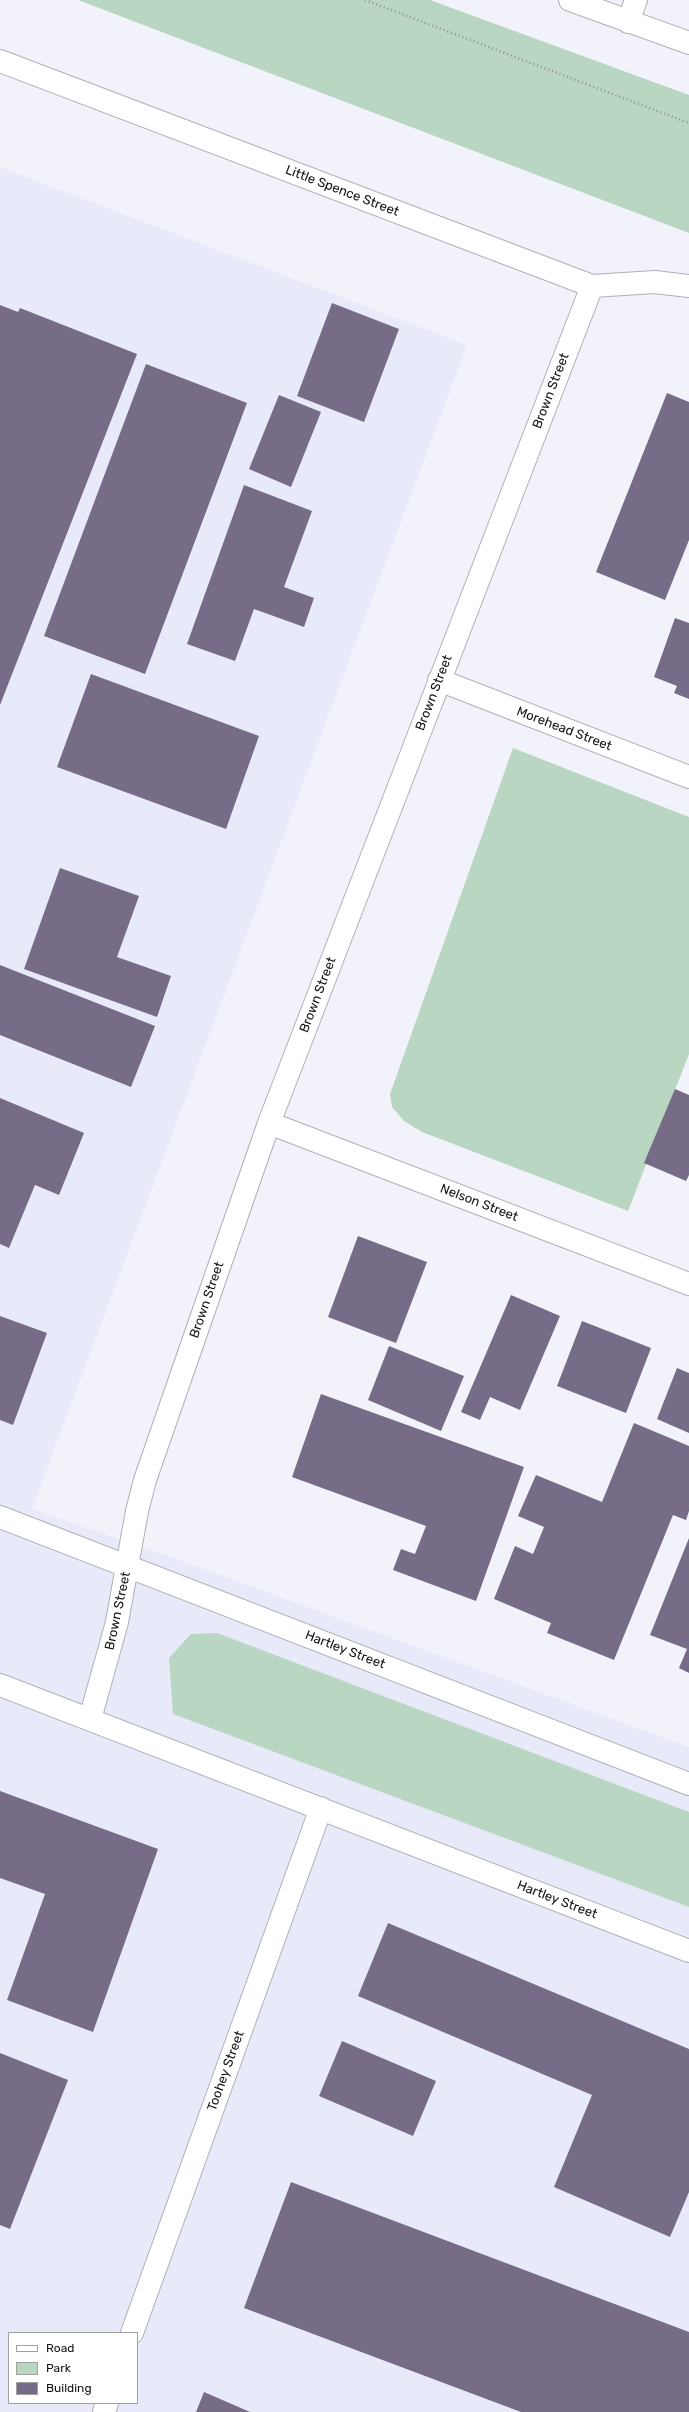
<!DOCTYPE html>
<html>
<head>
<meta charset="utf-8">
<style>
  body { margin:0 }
  #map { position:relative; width:689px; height:2412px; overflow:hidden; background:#f2f3fa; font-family:Rubik,sans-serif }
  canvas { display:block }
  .legend { position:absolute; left:8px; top:2332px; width:130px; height:72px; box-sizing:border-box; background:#fff; border:1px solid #a1a1a1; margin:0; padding:5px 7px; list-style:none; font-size:12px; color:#131315 }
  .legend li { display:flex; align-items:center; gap:8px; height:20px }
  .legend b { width:20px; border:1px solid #a1a1a1 }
</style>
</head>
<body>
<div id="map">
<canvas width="689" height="2412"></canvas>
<ul class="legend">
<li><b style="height:5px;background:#fff"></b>Road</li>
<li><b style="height:11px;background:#b9d6c2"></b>Park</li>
<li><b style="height:11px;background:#776c88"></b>Building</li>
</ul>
</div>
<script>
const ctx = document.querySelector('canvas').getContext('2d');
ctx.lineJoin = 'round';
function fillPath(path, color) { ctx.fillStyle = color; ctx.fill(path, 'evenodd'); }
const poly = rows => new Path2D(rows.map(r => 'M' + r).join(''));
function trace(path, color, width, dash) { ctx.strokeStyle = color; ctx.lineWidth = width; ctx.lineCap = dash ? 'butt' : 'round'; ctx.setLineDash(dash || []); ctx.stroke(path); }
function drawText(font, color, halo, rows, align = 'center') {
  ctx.font = font + ' Rubik,sans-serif'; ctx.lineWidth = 3; ctx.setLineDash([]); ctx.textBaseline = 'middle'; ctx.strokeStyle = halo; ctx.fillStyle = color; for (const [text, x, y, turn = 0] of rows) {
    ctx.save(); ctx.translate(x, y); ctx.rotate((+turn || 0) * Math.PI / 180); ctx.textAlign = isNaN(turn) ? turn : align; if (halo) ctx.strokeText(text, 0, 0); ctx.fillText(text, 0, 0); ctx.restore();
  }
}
fillPath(poly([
  [0,167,467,345,32,1509,177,1559,689,1747,689,2412,0,2412],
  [9,2333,137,2333,137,2403,9,2403]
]), '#e9eaf9');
fillPath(poly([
  [78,0,430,0,689,95,689,233],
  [513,748,689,817,689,1054,628,1211,422,1132,404,1121,392,1107,390,1094],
  [217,1633,689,1812,689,1907,173,1714,169,1658,191,1634]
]), '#b9d6c2');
fillPath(poly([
  [332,303,399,329,364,422,297,396],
  [0,305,18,312,20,308,137,354,0,705],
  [146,364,247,403,145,674,44,636],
  [667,393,689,402,689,540,665,600,596,572],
  [279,395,321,412,291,487,249,469],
  [244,485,312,511,284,587,314,598,304,627,254,609,235,661,187,644],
  [675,618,689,623,689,699,674,693,677,686,654,677],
  [91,674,259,736,226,829,57,767],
  [60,868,139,896,117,957,171,976,157,1017,24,969],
  [0,965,155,1026,131,1087,0,1035],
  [675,1089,689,1095,689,1175,686,1181,644,1163],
  [0,1098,84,1133,59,1195,35,1185,9,1248,0,1244],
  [358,1236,427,1262,396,1343,328,1317],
  [511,1295,560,1316,520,1410,490,1397,480,1420,461,1412],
  [0,1316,47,1333,13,1425,0,1420],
  [582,1321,651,1348,626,1413,557,1386],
  [389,1346,464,1376,441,1431,368,1400],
  [677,1368,689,1373,689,1433,657,1419],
  [321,1394,524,1467,476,1601,393,1570,401,1549,415,1554,426,1526,292,1477],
  [634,1423,689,1446,689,1511,686,1520,673,1515,614,1660,547,1633,551,1623,494,1599,515,1546,533,1554,544,1527,518,1516,536,1475,602,1502],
  [689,1538,689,1673,679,1668,687,1649,650,1635],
  [0,1791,158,1849,93,2032,7,2000,45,1894,0,1878],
  [388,1923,689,2049,689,2192,670,2237,554,2187,592,2095,358,1996],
  [342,2041,436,2081,413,2136,319,2096],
  [0,2053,68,2080,10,2229,0,2225],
  [291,2182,689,2332,689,2412,521,2412,244,2308],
  [204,2392,250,2412,196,2412]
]), '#776c88');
const street = poly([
  [628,22,636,0],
  [0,61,592,286,655,282,689,286],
  [439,680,689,777],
  [269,1123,689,1284],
  [0,1517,689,1784],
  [0,1685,689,1951],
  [90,1719,117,1622,137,1511,145,1480,269,1123,592,286],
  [132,2333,321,1808],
  [104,2412,107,2403]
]);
const secondary = poly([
  [570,0,689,43]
]);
trace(street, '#afb0b7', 24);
trace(secondary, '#afb0b7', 24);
trace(poly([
  [365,0,689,123]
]), '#8d8e93', 2.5, [1, 3]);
trace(street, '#fff', 22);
trace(secondary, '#fff', 22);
drawText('13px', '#131315', '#fff', [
  ["Little Spence Street",342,191,21],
  ["Brown Street",551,391,-69],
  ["Brown Street",434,693,-69],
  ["Morehead Street",564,729,21],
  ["Brown Street",318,995,-69],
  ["Nelson Street",479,1203,21],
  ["Brown Street",207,1300,-71],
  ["Brown Street",118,1611,-78],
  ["Hartley Street",345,1650,21],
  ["Hartley Street",557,1900,21],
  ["Toohey Street",226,2071,-70]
]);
</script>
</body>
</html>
